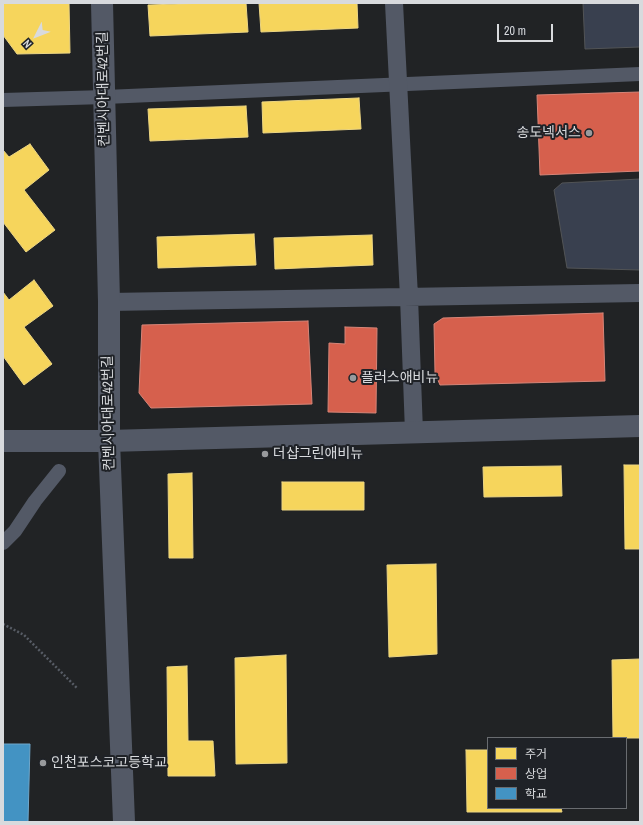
<!DOCTYPE html>
<html>
<head>
<meta charset="utf-8">
<style>
  body { margin:0 }
  #map { position:relative; width:643px; height:825px; overflow:hidden; background:#212325; font-family:"Archivo Narrow","Noto Sans KR",sans-serif }
  canvas { display:block }
  .frame { position:absolute; inset:0; border:4px solid #d8dadd; pointer-events:none }
  .legend { position:absolute; left:487px; top:737px; width:140px; height:72px; box-sizing:border-box; background:#1f2227; border:1px solid #696c70; margin:0; padding:5px 7px; list-style:none; font-size:12px; color:#d8dadd }
  .legend li { display:flex; align-items:center; gap:8px; height:20px }
  .legend b { width:20px; border:1px solid #696c70 }
  .north { position:absolute; left:16px; top:16px; width:40px; height:40px; -webkit-text-stroke:3px #1f2227; paint-order:stroke; rotate:228deg; font-size:11px; font-weight:700; line-height:16px; text-align:center; color:#d8dadd }
  .north::after { content:''; display:block; margin:auto; width:14px; height:18px; background:#d8dadd; clip-path:polygon(50% 0,100% 100%,50% 72%,0 100%) }
  .scale { position:absolute; left:497px; top:24px; width:56px; height:18px; box-sizing:border-box; border:2px solid #d8dadd; border-top:0; padding-left:5px; font-size:12px; line-height:14px; white-space:nowrap; color:#d8dadd; -webkit-text-stroke:3px #1f2227; paint-order:stroke }
</style>
</head>
<body>
<div id="map">
<canvas width="643" height="825"></canvas>
<div class="frame"></div>
<ul class="legend">
<li><b style="height:11px;background:#f6d55c"></b>주거</li>
<li><b style="height:11px;background:#d6604d"></b>상업</li>
<li><b style="height:11px;background:#4393c3"></b>학교</li>
</ul>
<div class="north">N</div>
<div class="scale">20 m</div>
</div>
<script>
const ctx = document.querySelector('canvas').getContext('2d');
ctx.lineJoin = 'round';
function fillPath(path, color) { ctx.fillStyle = color; ctx.fill(path, 'evenodd'); }
const poly = rows => new Path2D(rows.map(r => 'M' + r).join(''));
function trace(path, color, width, dash) { ctx.strokeStyle = color; ctx.lineWidth = width; ctx.lineCap = dash ? 'butt' : 'round'; ctx.setLineDash(dash || []); ctx.stroke(path); }
function drawText(font, color, halo, rows, align = 'center') {
  ctx.font = font + ' "Archivo Narrow","Noto Sans KR",sans-serif'; ctx.lineWidth = 4; ctx.setLineDash([]); ctx.textBaseline = 'middle'; ctx.strokeStyle = halo; ctx.fillStyle = color; for (const [text, x, y, turn = 0] of rows) {
    ctx.save(); ctx.translate(x, y); ctx.rotate((+turn || 0) * Math.PI / 180); ctx.textAlign = isNaN(turn) ? turn : align; if (halo) ctx.strokeText(text, 0, 0); ctx.fillText(text, 0, 0); ctx.restore();
  }
}
const homes = poly([
  [3,3,69,3,70,53,17,54,3,35,3,3],
  [208,3,246,3,248,32,150,36,148,5,208,3],
  [259,3,357,3,358,28,261,32,259,3],
  [359,98,361,129,263,133,262,102,359,98],
  [246,106,248,137,150,141,148,109,246,106],
  [30,144,49,170,24,190,55,230,26,252,3,222,3,150,9,157,30,144],
  [254,234,256,265,158,268,157,237,254,234],
  [372,235,373,265,275,269,274,238,372,235],
  [34,280,53,306,24,327,52,364,24,385,3,356,3,292,9,300,34,280],
  [624,465,640,465,640,549,625,549,624,465],
  [561,466,562,496,484,497,483,467,561,466],
  [192,473,193,558,169,558,168,474,192,473],
  [282,482,364,482,364,510,282,510,282,482],
  [436,564,437,654,389,657,387,565,436,564],
  [286,655,287,763,236,764,235,658,286,655],
  [640,659,640,738,613,738,612,660,640,659],
  [187,666,188,741,213,741,215,776,168,776,167,667,187,666],
  [466,750,488,750,488,808,561,808,562,812,467,812,466,750]
]);
fillPath(homes, '#f6d55c');
trace(homes, '#edd683', 1);
const shops = poly([
  [640,92,640,171,540,175,537,95,640,92],
  [603,313,605,381,440,385,435,373,434,324,443,318,603,313],
  [308,321,312,404,151,408,139,393,142,325,308,321],
  [345,327,377,328,376,413,328,412,329,343,345,344,345,327]
]);
fillPath(shops, '#d6604d');
trace(shops, '#d78578', 1);
const schools = poly([
  [3,744,30,744,28,822,3,822,3,744]
]);
fillPath(schools, '#4393c3');
trace(schools, '#70a8cb', 1);
const building = poly([
  [583,3,640,3,640,47,585,49,583,3],
  [640,179,640,270,567,268,554,190,562,183,640,179]
]);
fillPath(building, '#39404f');
trace(building, '#525456', 1);
trace(poly([
  [3,624,24,635,77,688]
]), '#575c65', 2.5, [2, 2]);
trace(poly([
  [3,100,105,97,640,74],
  [3,543,15,531,35,501,59,471]
]), '#535966', 14);
trace(poly([
  [394,3,409,297,414,432],
  [109,302,640,293]
]), '#535966', 18);
trace(poly([
  [102,3,109,302,109,441,124,822],
  [3,441,109,441,640,426]
]), '#535966', 22);
for (const [x, y, r, color] of [
  [589,133,4,"#989a9d"],
  [353,378,4,"#989a9d"],
  [265,454,4,"#989a9d"],
  [43,763,4,"#989a9d"]
]) { const dot = new Path2D(); dot.arc(x, y, r, 0, 2 * Math.PI); ctx.fillStyle = color; ctx.fill(dot); trace(dot, '#1f2227', 1.5); }
drawText('14px', '#d8dadd', '#1f2227', [
  ["컨벤시아대로42번길",104,89,-91],
  ["컨벤시아대로42번길",109,413,-91]
]);
drawText('14px', '#d8dadd', '#1f2227', [
  ["송도넥서스",581,133,"right"],
  ["플러스애비뉴",361,378],
  ["더샵그린애비뉴",273,454],
  ["인천포스코고등학교",51,763]
], 'left');
</script>
</body>
</html>
